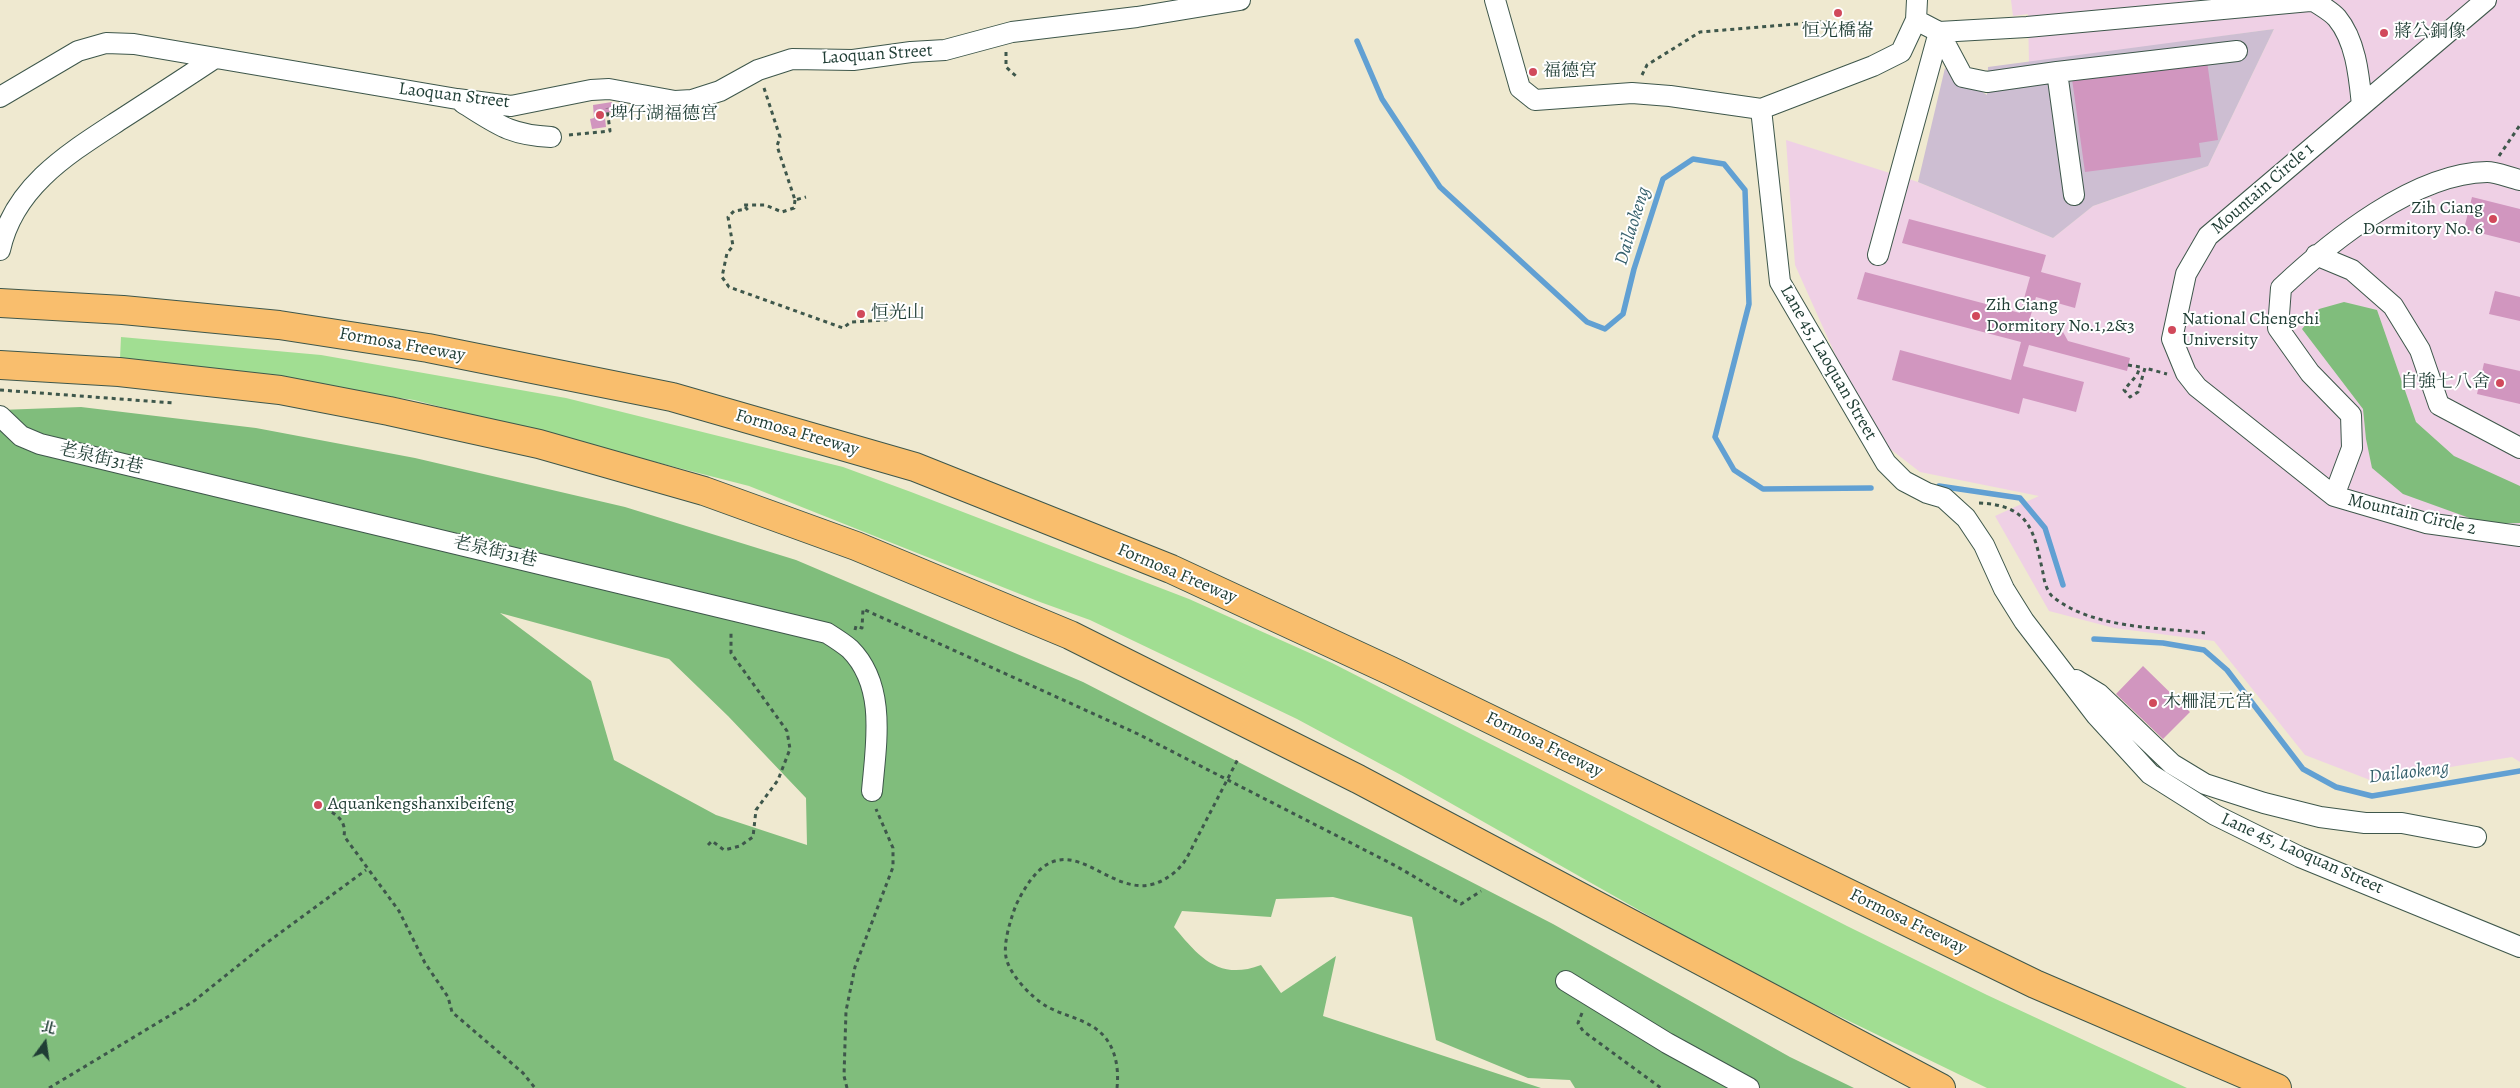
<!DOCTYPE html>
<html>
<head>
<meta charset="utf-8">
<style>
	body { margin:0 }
	#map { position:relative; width:2520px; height:1088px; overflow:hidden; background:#efe9d0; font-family:Alegreya,"Noto Serif TC",serif }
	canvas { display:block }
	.north { position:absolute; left:20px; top:1018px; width:50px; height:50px; -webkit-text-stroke:4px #fff; paint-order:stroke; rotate:14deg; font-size:14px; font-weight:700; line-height:20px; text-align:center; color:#1f3d34 }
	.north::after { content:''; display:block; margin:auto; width:18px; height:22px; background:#1f3d34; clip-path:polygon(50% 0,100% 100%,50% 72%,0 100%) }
</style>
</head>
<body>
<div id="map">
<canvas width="2520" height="1088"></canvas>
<div class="north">北</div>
</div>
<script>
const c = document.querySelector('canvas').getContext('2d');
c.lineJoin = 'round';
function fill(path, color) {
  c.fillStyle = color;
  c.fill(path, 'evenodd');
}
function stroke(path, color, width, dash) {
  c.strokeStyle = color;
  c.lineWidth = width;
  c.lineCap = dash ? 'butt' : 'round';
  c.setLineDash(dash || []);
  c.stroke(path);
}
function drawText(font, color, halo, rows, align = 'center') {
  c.font = font + ' Alegreya,"Noto Serif TC",serif';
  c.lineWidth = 4;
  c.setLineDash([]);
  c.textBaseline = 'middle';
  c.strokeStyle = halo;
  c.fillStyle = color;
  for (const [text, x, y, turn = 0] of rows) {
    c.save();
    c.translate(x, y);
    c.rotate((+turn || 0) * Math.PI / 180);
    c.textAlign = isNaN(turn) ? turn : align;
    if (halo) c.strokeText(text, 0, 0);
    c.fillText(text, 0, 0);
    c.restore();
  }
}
const built = new Path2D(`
	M 2011,0 L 2520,0 L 2520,762 L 2512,757 L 2370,780 L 2305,755 L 2214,641 L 2114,628 L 2049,611 L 1995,516 L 2039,496 L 1920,472 L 1880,441 L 1853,394 L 1795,265 L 1786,140 L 1918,182 L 2053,238 L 2093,206 L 2208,166 L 2274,29 L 2029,63 L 2028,14 L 2013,16 Z`);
const industrial = new Path2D(`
	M 2274,29 L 2208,166 L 2093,206 L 2053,238 L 1918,182 L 1945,68 L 1987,95 L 1988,67 Z`);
const green = new Path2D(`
	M 121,337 L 321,355 L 566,398 L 843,467 L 911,492 L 1189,599 L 1332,663 L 1847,926 L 1987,995 L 2187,1088 L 1987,1088 L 1748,972 L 1401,775 L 1297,719 L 1090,620 L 1040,602 L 749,486 L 414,400 L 120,359 Z`);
const forest = new Path2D(`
	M 2344,302 L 2377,310 L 2416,422 L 2454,456 L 2520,486 L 2520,523 L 2486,524 L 2403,494 L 2372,468 L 2366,439 L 2363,409 L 2302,329 L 2319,309 Z
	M 81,407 L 256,428 L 415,458 L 625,507 L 796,560 L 1083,682 L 1553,924 L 1790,1057 L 1854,1088 L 1575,1088 L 1570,1080 L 1528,1078 L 1436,1040 L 1412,917 L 1333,897 L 1276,899 L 1271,917 L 1182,911 L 1174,927 C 1199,957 1219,981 1261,965 L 1281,993 L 1336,956 L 1323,1016 L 1541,1088 L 0,1088 L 0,410 ZM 500,613 L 669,659 L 728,716 L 806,798 L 807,845 L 716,815 L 614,760 L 591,681 Z`);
const stream = new Path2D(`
	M 1357,41 L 1382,99 L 1440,187 L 1587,322 L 1605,329 L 1623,314 L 1634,269 L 1663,179 L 1693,159 L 1724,164 L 1745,190 L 1749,304 L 1715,437 L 1734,470 L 1763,489 L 1871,488
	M 1939,486 L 2020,498 L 2045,528 L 2063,585
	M 2094,639 L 2163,643 L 2204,650 L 2227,670 L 2303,769 L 2336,787 L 2372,796 L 2520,771`);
const building = new Path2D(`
	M 2207,61 L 2218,140 L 2199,143 L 2201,157 L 2085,172 L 2072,79 Z
	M 612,102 L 613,112 L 606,113 L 605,118 L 606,127 L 592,129 L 590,119 L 594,118 L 593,105 Z
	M 2472,197 L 2520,209 L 2520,243 L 2464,229 Z
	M 1909,219 L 2046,255 L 2041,272 L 2081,283 L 2075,308 L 2036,297 L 2030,318 L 2050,323 L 2049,329 L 2063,332 L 2068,341 L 2130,358 L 2127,371 L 2029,345 L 2023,366 L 2084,382 L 2076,412 L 2023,398 L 2019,414 L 1892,380 L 1900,350 L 2011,380 L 2021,342 L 1857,299 L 1865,272 L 2020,313 L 2030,277 L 1902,243 Z
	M 2495,291 L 2520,297 L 2520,321 L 2489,314 Z
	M 2484,363 L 2520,371 L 2520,404 L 2477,394 Z
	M 2143,666 L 2190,712 L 2163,739 L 2116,694 Z`);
const path = new Path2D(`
	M 1006,52 L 1006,67 L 1017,77
	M 1642,75 L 1647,65 L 1700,32 L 1833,21
	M 764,88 L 780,137 L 777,146 L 795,200 L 806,197
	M 569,135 L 610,131 L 607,108
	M 2499,156 L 2520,125
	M 795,200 L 794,208 L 782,212 L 765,205 L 743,205 L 747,209 L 734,211 L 728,217 L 733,246 L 727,253 L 722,277 L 729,287 L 843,328 L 851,322 L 886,320 L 905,307
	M 2128,365 L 2140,367 L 2137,375 L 2124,390 L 2130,397 L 2138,392 L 2145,368 L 2167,374
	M 0,390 L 174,403
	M 1979,503 C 2030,505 2034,531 2043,573 C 2044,581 2047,592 2053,597 C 2094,629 2156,627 2205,633
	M 855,630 L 856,626 L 862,628 L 863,609 L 1138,734 L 1396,866 L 1461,904 L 1481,891
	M 318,804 C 333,813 347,818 344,836 L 399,911 L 425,963 L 448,997 L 452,1012 L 523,1073 L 535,1088
	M 708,845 L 712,841 L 724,850 L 740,846 L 753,837 L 756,810 L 778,780 L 790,749 L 787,731 L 731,653 L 731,630
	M 1582,1013 L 1578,1023 L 1583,1031 L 1661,1088
	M 49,1088 L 194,1001 L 265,944 L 366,870
	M 847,1088 L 844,1076 L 846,1011 L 855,967 L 893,867 L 893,848 L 876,809
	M 1117,1088 C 1119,1069 1116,1049 1103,1035 C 1088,1019 1063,1016 1046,1006 C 1031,997 1009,974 1006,957 C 1003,943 1011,918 1016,905 C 1066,801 1108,913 1165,879 C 1170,876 1176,872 1180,867 C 1187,860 1192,847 1197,838 C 1211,811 1225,784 1239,757`);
const minor = new Path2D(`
	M 1495,0 L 1520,88 L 1535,100 L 1632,93 L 1670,96 L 1761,109 L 1873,66 L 1901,52 L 1916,20 L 1917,0
	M 2486,0 L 2208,236 L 2186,274 L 2172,339 L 2186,373 L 2197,387 L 2334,496 L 2426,523 L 2520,536
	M 2314,1 C 2321,6 2331,11 2337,18 C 2356,41 2359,76 2362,105
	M 1916,20 L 1939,32 L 2027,27 L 2321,0
	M 1939,32 L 1963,77 L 1987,82 L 2057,72 L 2074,195
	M 2057,72 L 2237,51
	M 0,97 L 78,51 L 106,43 L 134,44 L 457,99 L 511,106 L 591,90 L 609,89 L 675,101 L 692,100 L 720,91 L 758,70 L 792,59 L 853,60 L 911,52 L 945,50 L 1012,32 L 1137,17 L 1240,0
	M 463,103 C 497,124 509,135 551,137
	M 1761,109 L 1780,282 L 1886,463 L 1904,481 L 1927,493 L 1944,498 L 1966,518 L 1984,545 L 2004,589 L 2024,621 L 2096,715 L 2150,774 L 2215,815 L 2300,857 L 2520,947
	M 0,250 C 14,185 71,152 123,118 C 154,98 185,78 215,58
	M 1878,255 L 1939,32
	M 2316,255 L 2352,270 L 2393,306 L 2420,350 L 2439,405 L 2520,448
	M 0,416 L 21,436 L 40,444 L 827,633 C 835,638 843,643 850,649 C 887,686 876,744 872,791
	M 2334,496 L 2352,448 L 2351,415 L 2310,373 L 2278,328 L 2281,288 C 2331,241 2415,173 2487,172 C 2497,172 2510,178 2520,180
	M 2076,680 L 2099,694 L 2172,764 L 2205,784 L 2264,803 L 2320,817 L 2365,823 L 2402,823 L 2476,837
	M 1566,981 L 1667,1043 L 1749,1088`);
const highway = new Path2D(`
	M 0,303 L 123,310 L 279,325 L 428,348 L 672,397 L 915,467 L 1171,569 L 1391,671 L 2035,984 L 2277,1088
	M 0,365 L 119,372 L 280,390 L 389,411 L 539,444 L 704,491 L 856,546 L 1070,635 L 1358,779 L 1941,1088`);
const markers = [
	[1838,13,5,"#d1495b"],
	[2384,33,5,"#d1495b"],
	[1533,72,5,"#d1495b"],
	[600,115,5,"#d1495b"],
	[2493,219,5,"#d1495b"],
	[861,314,5,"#d1495b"],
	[1976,316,5,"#d1495b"],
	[2172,330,5,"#d1495b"],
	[2500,383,5,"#d1495b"],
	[2153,703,5,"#d1495b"],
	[318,805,5,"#d1495b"]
];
const poiNames = [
	["恒光橋崙",1838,32,"center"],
	["蔣公銅像",2394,33],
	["福德宮",1543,72],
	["埤仔湖福德宮",610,115],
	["Zih Ciang",2483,209,"right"],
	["Dormitory No. 6",2483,230,"right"],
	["Zih Ciang",1986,306],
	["Dormitory No.1,2&3",1986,327],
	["恒光山",871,314],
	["National Chengchi",2182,320],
	["University",2182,341],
	["自強七八舍",2490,383,"right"],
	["木柵混元宮",2163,703],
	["Aquankengshanxibeifeng",328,805]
];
const streetNames = [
	["Laoquan Street",877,55,-4],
	["Laoquan Street",454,96,7],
	["Mountain Circle 1",2263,189,-41],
	["Formosa Freeway",402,345,10],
	["Lane 45, Laoquan Street",1828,363,60],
	["Formosa Freeway",797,433,16],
	["老泉街31巷",101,459,13],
	["Mountain Circle 2",2412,515,13],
	["老泉街31巷",495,552,13],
	["Formosa Freeway",1177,574,23],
	["Formosa Freeway",1544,745,26],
	["Lane 45, Laoquan Street",2302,854,24],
	["Formosa Freeway",1908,922,26]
];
const waterNames = [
	["Dailaokeng",1633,226,-73],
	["Dailaokeng",2409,773,-7]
];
fill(built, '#efd0e5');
fill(industrial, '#cdbed2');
fill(green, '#a1de92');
fill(forest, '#80bd7c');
stroke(stream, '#61a0d3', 5.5);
fill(building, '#d196bf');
stroke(minor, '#3e574b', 22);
stroke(highway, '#3e574b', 30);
stroke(path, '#3e574b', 3, [4, 4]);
stroke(minor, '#fff', 20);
stroke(highway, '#f9be6d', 28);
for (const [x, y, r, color] of markers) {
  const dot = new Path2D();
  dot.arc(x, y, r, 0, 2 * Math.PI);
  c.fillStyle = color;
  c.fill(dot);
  stroke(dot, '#fff', 2);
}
drawText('18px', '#1f3d34', '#fff', poiNames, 'left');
drawText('18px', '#1f3d34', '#fff', streetNames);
drawText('italic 19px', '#36606c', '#fff', waterNames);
</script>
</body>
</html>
